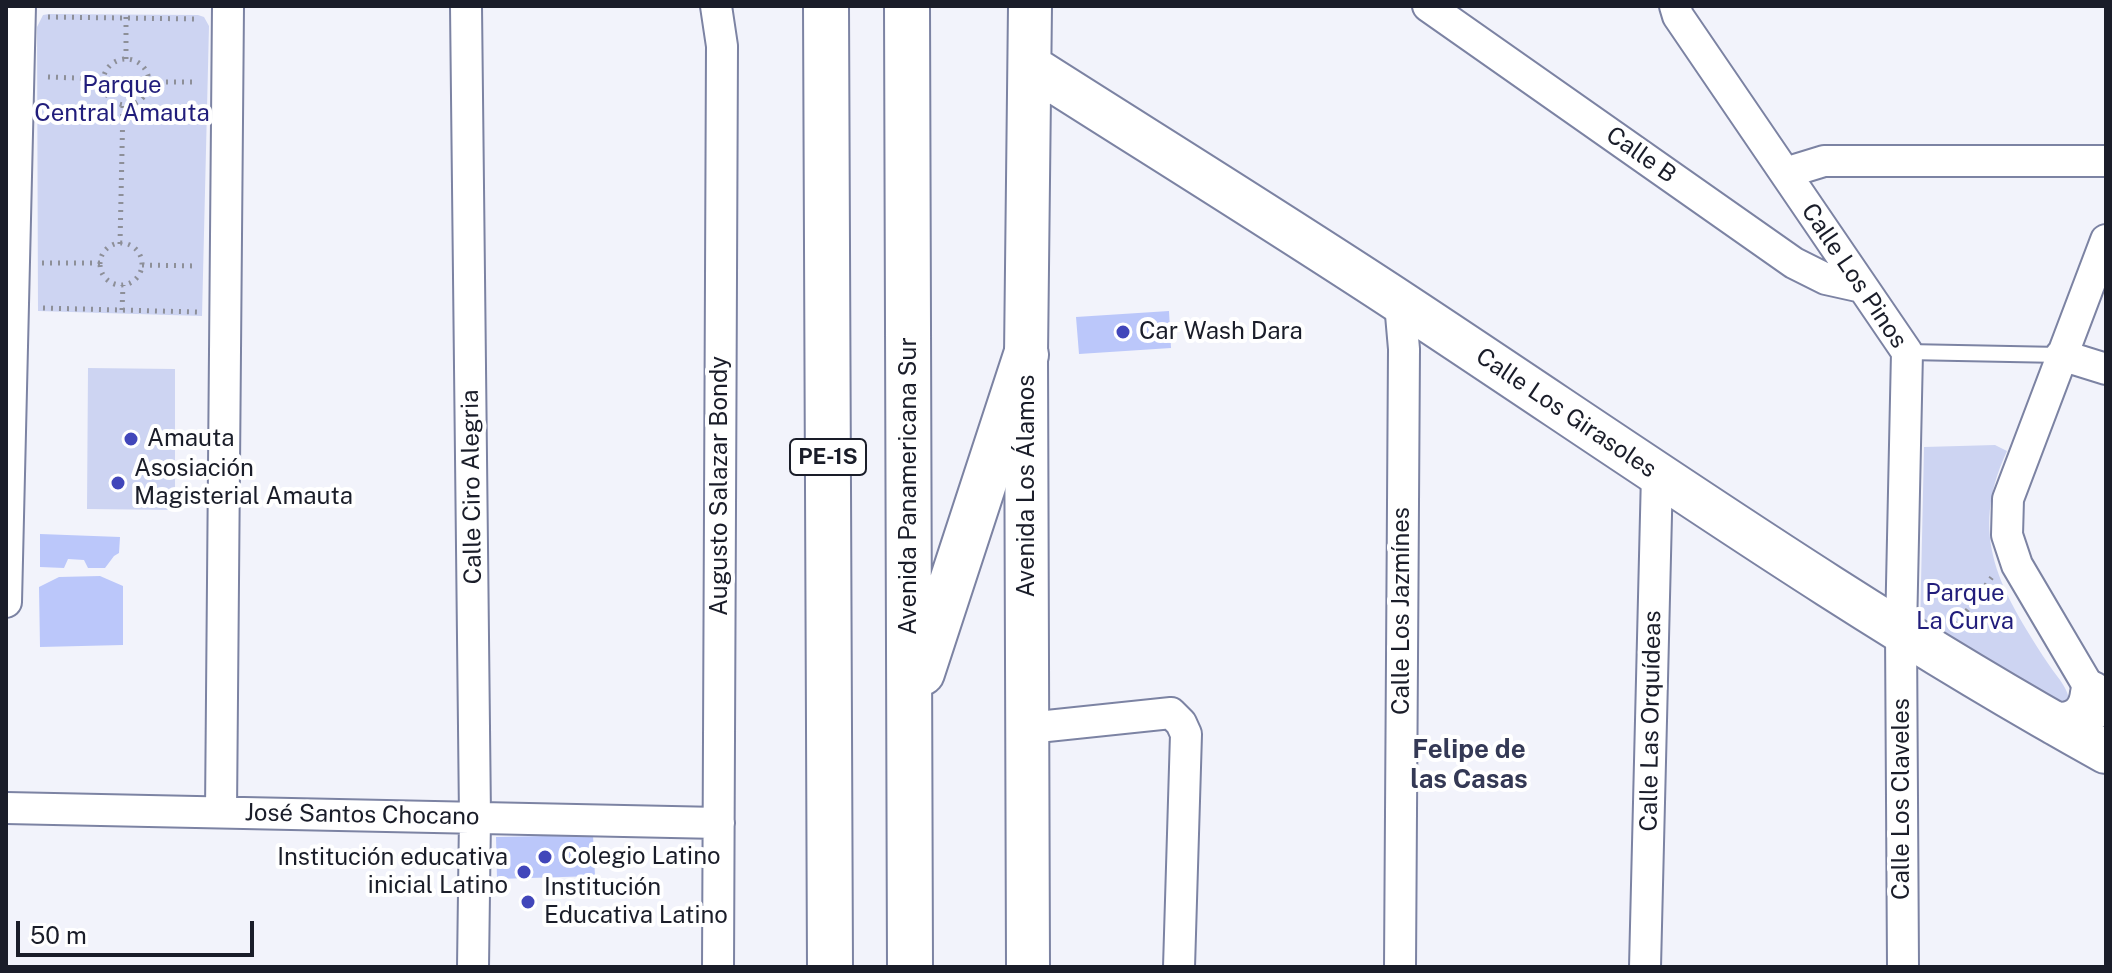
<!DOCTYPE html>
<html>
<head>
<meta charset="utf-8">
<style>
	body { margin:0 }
	#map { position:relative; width:2112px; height:973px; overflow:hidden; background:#f2f3fb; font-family:"Public Sans",sans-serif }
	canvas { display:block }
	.frame { position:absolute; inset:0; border:8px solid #1a1d29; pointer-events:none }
	.scale { position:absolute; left:16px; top:921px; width:238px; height:36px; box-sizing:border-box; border:4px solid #1a1d29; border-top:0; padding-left:10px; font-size:24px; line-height:28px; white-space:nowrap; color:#1a1d29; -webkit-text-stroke:6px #fff; paint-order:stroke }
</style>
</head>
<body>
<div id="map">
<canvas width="2112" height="973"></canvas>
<div class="frame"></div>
<div class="scale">50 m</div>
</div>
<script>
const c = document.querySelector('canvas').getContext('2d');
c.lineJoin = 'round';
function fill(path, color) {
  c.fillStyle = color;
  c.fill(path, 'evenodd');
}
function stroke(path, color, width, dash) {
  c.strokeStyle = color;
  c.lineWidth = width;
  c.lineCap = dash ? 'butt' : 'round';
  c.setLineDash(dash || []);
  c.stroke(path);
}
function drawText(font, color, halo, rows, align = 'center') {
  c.font = font + ' "Public Sans",sans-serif';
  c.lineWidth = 8;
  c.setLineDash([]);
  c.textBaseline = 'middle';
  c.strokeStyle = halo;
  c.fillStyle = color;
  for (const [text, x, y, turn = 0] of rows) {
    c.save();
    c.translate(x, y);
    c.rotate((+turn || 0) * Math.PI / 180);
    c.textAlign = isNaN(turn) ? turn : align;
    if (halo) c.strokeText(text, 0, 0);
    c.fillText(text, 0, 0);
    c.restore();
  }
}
const green = new Path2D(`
	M 49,14 L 198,15 L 204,17 L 209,26 L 202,316 L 38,311 L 37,27 L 43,15 Z
	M 88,368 L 175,369 L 175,510 L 87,509 Z
	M 1995,445 L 2007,451 C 1967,537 2001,590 2047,662 C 2058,679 2071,689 2070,710 L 1920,629 L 1924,447 Z`);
const building = new Path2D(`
	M 1169,311 L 1171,348 L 1079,354 L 1076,317 Z
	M 40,534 L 120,537 L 119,553 L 114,556 L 105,568 L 88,568 L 84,560 L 68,559 L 64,568 L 40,567 Z
	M 100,576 L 123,586 L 123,645 L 40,647 L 39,587 L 59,577 Z
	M 593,835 L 595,876 L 497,879 L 496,837 Z`);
const path = new Path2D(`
	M 48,17 L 198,19
	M103 82a23 23 0 1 1 46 0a23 23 0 1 1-46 0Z
	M 126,59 L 126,17
	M 48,77 L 103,79
	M 150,82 L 197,82
	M100 264a21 21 0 1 1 42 0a21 21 0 1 1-42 0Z
	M 120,244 L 123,105
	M 42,263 L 100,263
	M 142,265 L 197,266
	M 43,308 L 197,312
	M 122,310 L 123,285
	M 1957,624 L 1992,577`);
const lane = new Path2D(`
	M 1907,352 L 2061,355`);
const street = new Path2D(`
	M 466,6 L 475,817 L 473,967
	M 716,6 L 722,46 L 718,967
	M 1428,6 L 1794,263 L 1826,279 L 1862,287
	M 1675,6 L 1678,16 L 1907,352 L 1901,631 L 1903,967
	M 1785,173 L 1824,161 L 2106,161
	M 2061,355 L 2106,369
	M 6,602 L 20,6
	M 2103,711 L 2017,565 L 2007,535 L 2008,499 L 2106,240
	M 1028,728 L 1171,713 L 1181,723 L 1186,734 L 1179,967
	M 6,808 L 719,823
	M 221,812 L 228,6
	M 1400,967 L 1404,349 L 1400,303
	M 1645,967 L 1657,474`);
const secondary = new Path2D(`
	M 1030,66 C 1154,145 1280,223 1403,304 C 1635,457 1863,618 2106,752
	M 2056,724 C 2077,725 2090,714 2092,693
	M 1028,967 L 1026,355 L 1030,6`);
const highway = new Path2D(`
	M 826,6 L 830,967
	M 907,6 L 910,967
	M 922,673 L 1026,355`);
const markers = [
	[1123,332,8,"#4146ba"],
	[131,439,8,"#4146ba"],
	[118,483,8,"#4146ba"],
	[545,857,8,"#4146ba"],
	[524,872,8,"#4146ba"],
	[528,902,8,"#4146ba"]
];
const shields = [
	[828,457,76]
];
const shieldNames = [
	["PE-1S",828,457]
];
const parkNames = [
	["Parque",122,86],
	["Central Amauta",122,114],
	["Parque",1965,594],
	["La Curva",1965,622]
];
const streetNames = [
	["Calle B",1641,155,35],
	["Calle Los Pinos",1854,276,56],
	["Calle Los Girasoles",1566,413,34],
	["Augusto Salazar Bondy",720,486,-90],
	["Avenida Panamericana Sur",909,486,-90],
	["Avenida Los Álamos",1027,486,-90],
	["Calle Ciro Alegria",472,487,-91],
	["Calle Los Jazmínes",1402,611,-90],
	["Calle Las Orquídeas",1651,721,-89],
	["Calle Los Claveles",1902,799,-90],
	["José Santos Chocano",362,815,1]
];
const poiNames = [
	["Car Wash Dara",1139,332],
	["Amauta",147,439],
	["Asosiación",134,469],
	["Magisterial Amauta",134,497],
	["Colegio Latino",561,857],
	["Institución educativa",508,858,"right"],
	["inicial Latino",508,886,"right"],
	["Institución",544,888],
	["Educativa Latino",544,916]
];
const neighbourhoodNames = [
	["Felipe de",1469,750],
	["las Casas",1469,780]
];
fill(green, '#cdd4f2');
fill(building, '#bbc7fa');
stroke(lane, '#7c83a3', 18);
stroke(street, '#7c83a3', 34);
stroke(secondary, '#7c83a3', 46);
stroke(highway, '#7c83a3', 48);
stroke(path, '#8d8f98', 5, [2, 6]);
stroke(lane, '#fff', 14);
stroke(street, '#fff', 30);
stroke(secondary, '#fff', 42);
stroke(highway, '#fff', 44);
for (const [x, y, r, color] of markers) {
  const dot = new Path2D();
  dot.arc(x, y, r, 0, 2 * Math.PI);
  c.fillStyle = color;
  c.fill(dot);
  stroke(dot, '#fff', 3);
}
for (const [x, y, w] of shields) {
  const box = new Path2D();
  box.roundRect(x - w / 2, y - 18, w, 36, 6);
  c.fillStyle = '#fff';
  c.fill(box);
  stroke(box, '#1a1d29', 2);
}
drawText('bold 22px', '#1a1d29', null, shieldNames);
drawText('24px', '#211d7b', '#fff', parkNames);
drawText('24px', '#1a1d29', '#fff', streetNames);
drawText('24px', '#1a1d29', '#fff', poiNames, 'left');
drawText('bold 26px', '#343955', '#fff', neighbourhoodNames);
</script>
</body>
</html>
